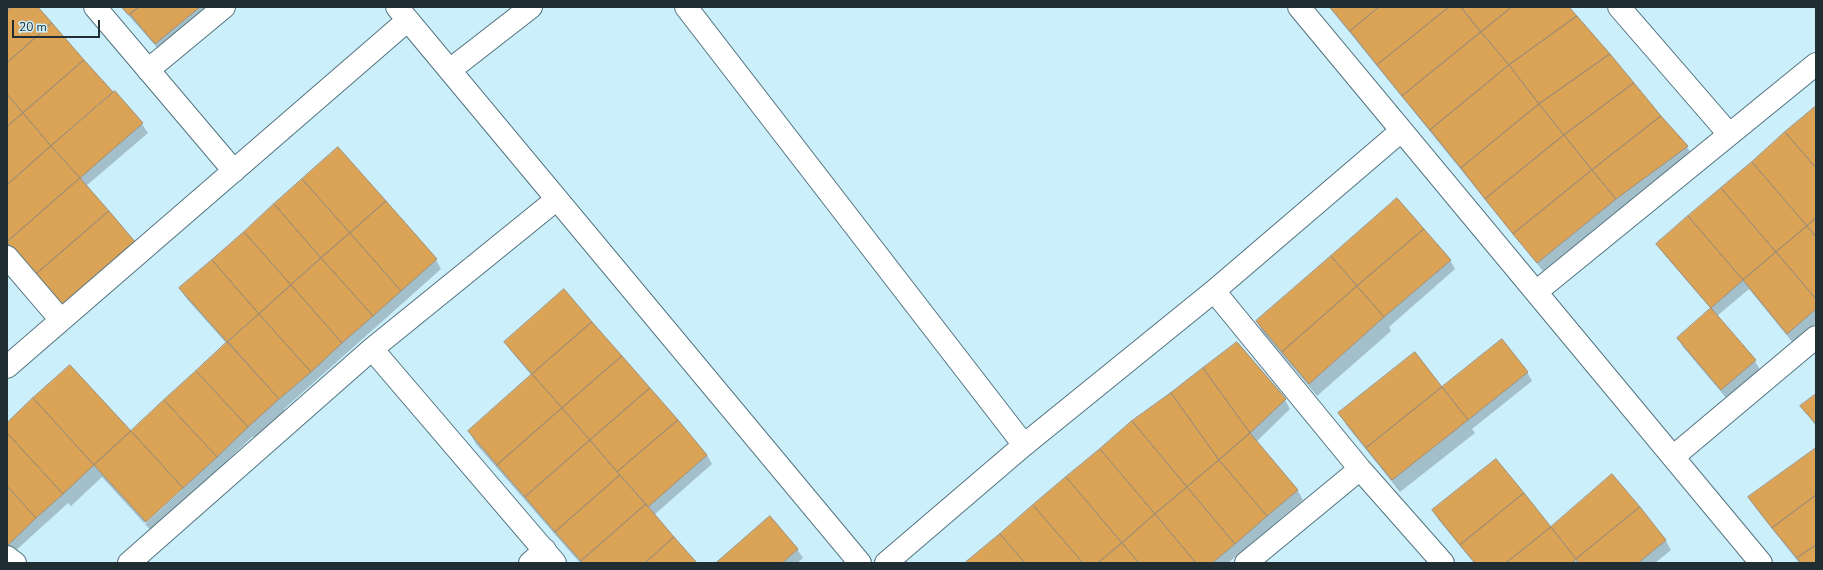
<!DOCTYPE html>
<html>
<head>
<meta charset="utf-8">
<style>
	body { margin:0 }
	#map { position:relative; width:1823px; height:570px; overflow:hidden; background:#cceffc; font-family:"Nunito Sans",sans-serif }
	canvas { display:block }
	.frame { position:absolute; inset:0; border:8px solid #202e33; pointer-events:none }
	.scale { position:absolute; left:12px; top:20px; width:88px; height:18px; box-sizing:border-box; border:2px solid #202e33; border-top:0; padding-left:5px; font-size:12px; line-height:14px; white-space:nowrap; color:#202e33; -webkit-text-stroke:3px #cceffc; paint-order:stroke }
</style>
</head>
<body>
<div id="map">
<canvas width="1823" height="570"></canvas>
<div class="frame"></div>
<div class="scale">20 m</div>
</div>
<script>
const c = document.querySelector('canvas').getContext('2d');
c.lineJoin = 'round';
function fill(path, color) {
  c.fillStyle = color;
  c.fill(path, 'evenodd');
}
function stroke(path, color, width, dash) {
  c.strokeStyle = color;
  c.lineWidth = width;
  c.lineCap = dash ? 'butt' : 'round';
  c.setLineDash(dash || []);
  c.stroke(path);
}
const shadow = new Path2D(`
	M 7,7 L 37,7 L 113,94 L 115,92 L 142,124 L 148,133 L 86,186 L 71,320 L 7,246 Z
	M 121,7 L 215,7 L 161,52 Z
	M 1329,7 L 1568,7 L 1687,147 L 1693,156 L 1621,208 L 1543,271 Z
	M 1816,107 L 1816,323 L 1793,343 L 1749,289 L 1717,316 L 1755,361 L 1760,370 L 1727,399 L 1683,347 L 1678,338 L 1711,309 L 1663,253 L 1657,244 Z
	M 338,149 L 436,260 L 441,269 L 284,409 L 286,413 L 256,440 L 253,436 L 188,498 L 154,534 L 145,524 L 182,490 L 181,489 L 144,523 L 102,477 L 71,506 L 68,503 L 13,553 L 7,546 L 7,424 L 134,436 L 227,344 L 186,298 L 180,289 Z
	M 1450,260 L 1455,269 L 1389,327 L 1391,331 L 1317,396 L 1262,331 L 1257,322 Z
	M 506,342 L 707,455 L 712,464 L 654,515 L 695,563 L 580,563 L 476,444 L 469,431 L 532,376 L 511,351 Z
	M 1237,343 L 1285,400 L 1290,409 L 1256,442 L 1298,491 L 1303,500 L 1228,563 L 966,563 L 1132,422 Z
	M 1527,372 L 1532,381 L 1472,429 L 1475,433 L 1400,492 L 1347,426 L 1340,413 L 1445,392 Z
	M 1816,395 L 1816,426 L 1801,406 Z
	M 1816,449 L 1816,563 L 1799,563 L 1755,507 L 1749,498 Z
	M 1612,476 L 1666,541 L 1671,550 L 1655,563 L 1474,563 L 1438,519 L 1433,510 L 1550,529 Z
	M 797,549 L 803,558 L 797,563 L 718,563 Z`);
const building = new Path2D(`
	M 12,7 L 38,7 L 52,23 L 7,63 L 7,11 Z
	M 122,7 L 139,7 L 129,15 Z
	M 139,7 L 200,7 L 155,44 L 130,14 Z
	M 1330,7 L 1379,7 L 1350,31 Z
	M 1379,7 L 1449,7 L 1377,65 L 1350,31 Z
	M 1449,7 L 1461,7 L 1481,32 L 1402,96 L 1377,65 Z
	M 1461,7 L 1512,7 L 1481,32 Z
	M 1512,7 L 1569,7 L 1577,16 L 1509,65 L 1481,32 Z
	M 1577,16 L 1610,54 L 1539,104 L 1509,65 Z
	M 52,23 L 84,60 L 23,113 L 7,94 L 7,63 Z
	M 1481,32 L 1509,65 L 1430,130 L 1402,96 Z
	M 1610,54 L 1634,83 L 1564,135 L 1539,104 Z
	M 84,60 L 113,92 L 51,146 L 23,113 Z
	M 1509,65 L 1539,104 L 1461,168 L 1430,130 Z
	M 1634,83 L 1661,116 L 1592,170 L 1564,135 Z
	M 115,91 L 143,123 L 80,178 L 51,146 Z
	M 7,94 L 23,113 L 7,127 Z
	M 1539,104 L 1564,135 L 1485,199 L 1461,168 Z
	M 1816,106 L 1816,168 L 1785,132 Z
	M 23,113 L 51,146 L 7,185 L 7,127 Z
	M 1661,116 L 1688,146 L 1616,199 L 1592,170 Z
	M 1785,132 L 1816,168 L 1816,218 L 1807,226 L 1752,162 Z
	M 1564,135 L 1592,170 L 1513,234 L 1485,199 Z
	M 51,146 L 80,178 L 7,242 L 7,185 Z
	M 338,147 L 386,201 L 350,233 L 302,179 Z
	M 1752,162 L 1807,226 L 1776,252 L 1721,188 Z
	M 1592,170 L 1616,199 L 1537,263 L 1513,234 Z
	M 80,178 L 109,211 L 35,275 L 7,242 Z
	M 302,179 L 350,233 L 321,258 L 274,204 Z
	M 1721,188 L 1776,252 L 1743,280 L 1688,216 Z
	M 1397,198 L 1424,229 L 1357,286 L 1331,256 Z
	M 386,201 L 437,259 L 401,291 L 350,233 Z
	M 274,204 L 321,258 L 291,285 L 244,232 Z
	M 109,211 L 136,243 L 63,307 L 35,275 Z
	M 1688,216 L 1743,280 L 1711,308 L 1656,244 Z
	M 1816,218 L 1816,237 L 1807,226 Z
	M 1807,226 L 1816,237 L 1816,299 L 1776,252 Z
	M 1424,229 L 1451,260 L 1384,317 L 1357,286 Z
	M 244,232 L 291,285 L 259,314 L 212,260 Z
	M 350,233 L 401,291 L 373,316 L 321,258 Z
	M 1776,252 L 1816,299 L 1816,309 L 1787,334 L 1743,280 Z
	M 1331,256 L 1357,286 L 1282,352 L 1256,321 Z
	M 321,258 L 373,316 L 342,343 L 291,285 Z
	M 212,260 L 259,314 L 227,342 L 179,288 Z
	M 291,285 L 342,343 L 311,372 L 259,314 Z
	M 1357,286 L 1384,317 L 1309,384 L 1282,352 Z
	M 564,289 L 592,322 L 532,374 L 504,342 Z
	M 1711,308 L 1756,360 L 1721,390 L 1677,338 Z
	M 259,314 L 311,372 L 279,399 L 228,342 Z
	M 592,322 L 622,356 L 562,408 L 532,374 Z
	M 1502,339 L 1528,372 L 1468,420 L 1442,387 Z
	M 227,342 L 279,399 L 248,427 L 196,371 Z
	M 1237,342 L 1286,399 L 1250,433 L 1203,368 Z
	M 1415,352 L 1442,387 L 1366,448 L 1338,413 Z
	M 622,356 L 650,388 L 590,440 L 562,408 Z
	M 70,365 L 131,431 L 94,465 L 33,398 Z
	M 1203,368 L 1250,433 L 1219,460 L 1171,393 Z
	M 196,371 L 248,427 L 217,457 L 164,400 Z
	M 532,374 L 562,408 L 497,465 L 468,431 Z
	M 1442,387 L 1468,420 L 1392,480 L 1366,448 Z
	M 650,388 L 678,420 L 617,472 L 590,440 Z
	M 1171,393 L 1219,460 L 1187,487 L 1132,421 Z
	M 1816,394 L 1816,424 L 1800,406 Z
	M 33,398 L 94,465 L 63,494 L 7,433 L 7,423 Z
	M 164,400 L 217,457 L 183,488 L 131,431 Z
	M 562,408 L 590,440 L 525,497 L 497,465 Z
	M 678,420 L 707,455 L 648,507 L 617,472 Z
	M 1132,421 L 1187,487 L 1155,514 L 1100,449 Z
	M 131,431 L 183,488 L 146,522 L 94,465 Z
	M 7,433 L 63,494 L 36,518 L 7,486 Z
	M 1250,433 L 1298,490 L 1267,516 L 1219,460 Z
	M 590,440 L 620,475 L 555,532 L 525,497 Z
	M 1816,448 L 1816,495 L 1772,528 L 1748,497 Z
	M 1100,449 L 1155,514 L 1122,543 L 1066,477 Z
	M 1496,459 L 1524,493 L 1460,545 L 1432,510 Z
	M 1219,460 L 1267,516 L 1235,544 L 1187,487 Z
	M 1612,474 L 1640,507 L 1576,559 L 1551,527 Z
	M 620,475 L 646,504 L 581,561 L 555,532 Z
	M 1066,477 L 1122,543 L 1098,563 L 1083,563 L 1033,505 Z
	M 7,486 L 36,518 L 8,545 L 7,544 Z
	M 1187,487 L 1235,544 L 1212,563 L 1196,563 L 1155,514 Z
	M 1524,493 L 1551,527 L 1506,563 L 1475,563 L 1460,545 Z
	M 1816,495 L 1816,545 L 1797,558 L 1772,528 Z
	M 646,504 L 674,537 L 645,563 L 582,563 L 581,561 Z
	M 1033,505 L 1083,563 L 1025,563 L 1000,534 Z
	M 1640,507 L 1666,540 L 1638,563 L 1579,563 L 1576,559 Z
	M 1155,514 L 1196,563 L 1139,563 L 1122,543 Z
	M 770,516 L 798,549 L 782,563 L 716,563 Z
	M 1551,527 L 1576,559 L 1572,563 L 1506,563 Z
	M 1000,534 L 1025,563 L 967,563 L 966,562 Z
	M 674,537 L 697,563 L 645,563 Z
	M 1122,543 L 1139,563 L 1098,563 Z
	M 1816,545 L 1816,563 L 1801,563 L 1797,558 Z`);
const minor = new Path2D(`
	M 95,7 L 234,171
	M 397,7 L 860,563
	M 686,7 L 1024,445
	M 1299,7 L 1761,563
	M 1619,7 L 1729,134
	M 148,70 L 224,7
	M 450,70 L 531,7
	M 7,257 L 61,320
	M 1214,291 L 1360,469 L 1443,563
	M 1536,292 L 1816,64
	M 372,349 L 555,563
	M 7,367 L 408,20
	M 1673,457 L 1816,337
	M 7,557 L 15,563
	M 129,563 L 372,349 L 557,199
	M 530,563 L 545,550
	M 886,563 L 1024,445 L 1214,291 L 1401,131
	M 1246,563 L 1360,469`);
fill(shadow, '#0003');
fill(building, '#daa355');
stroke(building, '#a18e76', 1);
stroke(minor, '#53737f', 24);
stroke(minor, '#fff', 22);
</script>
</body>
</html>
